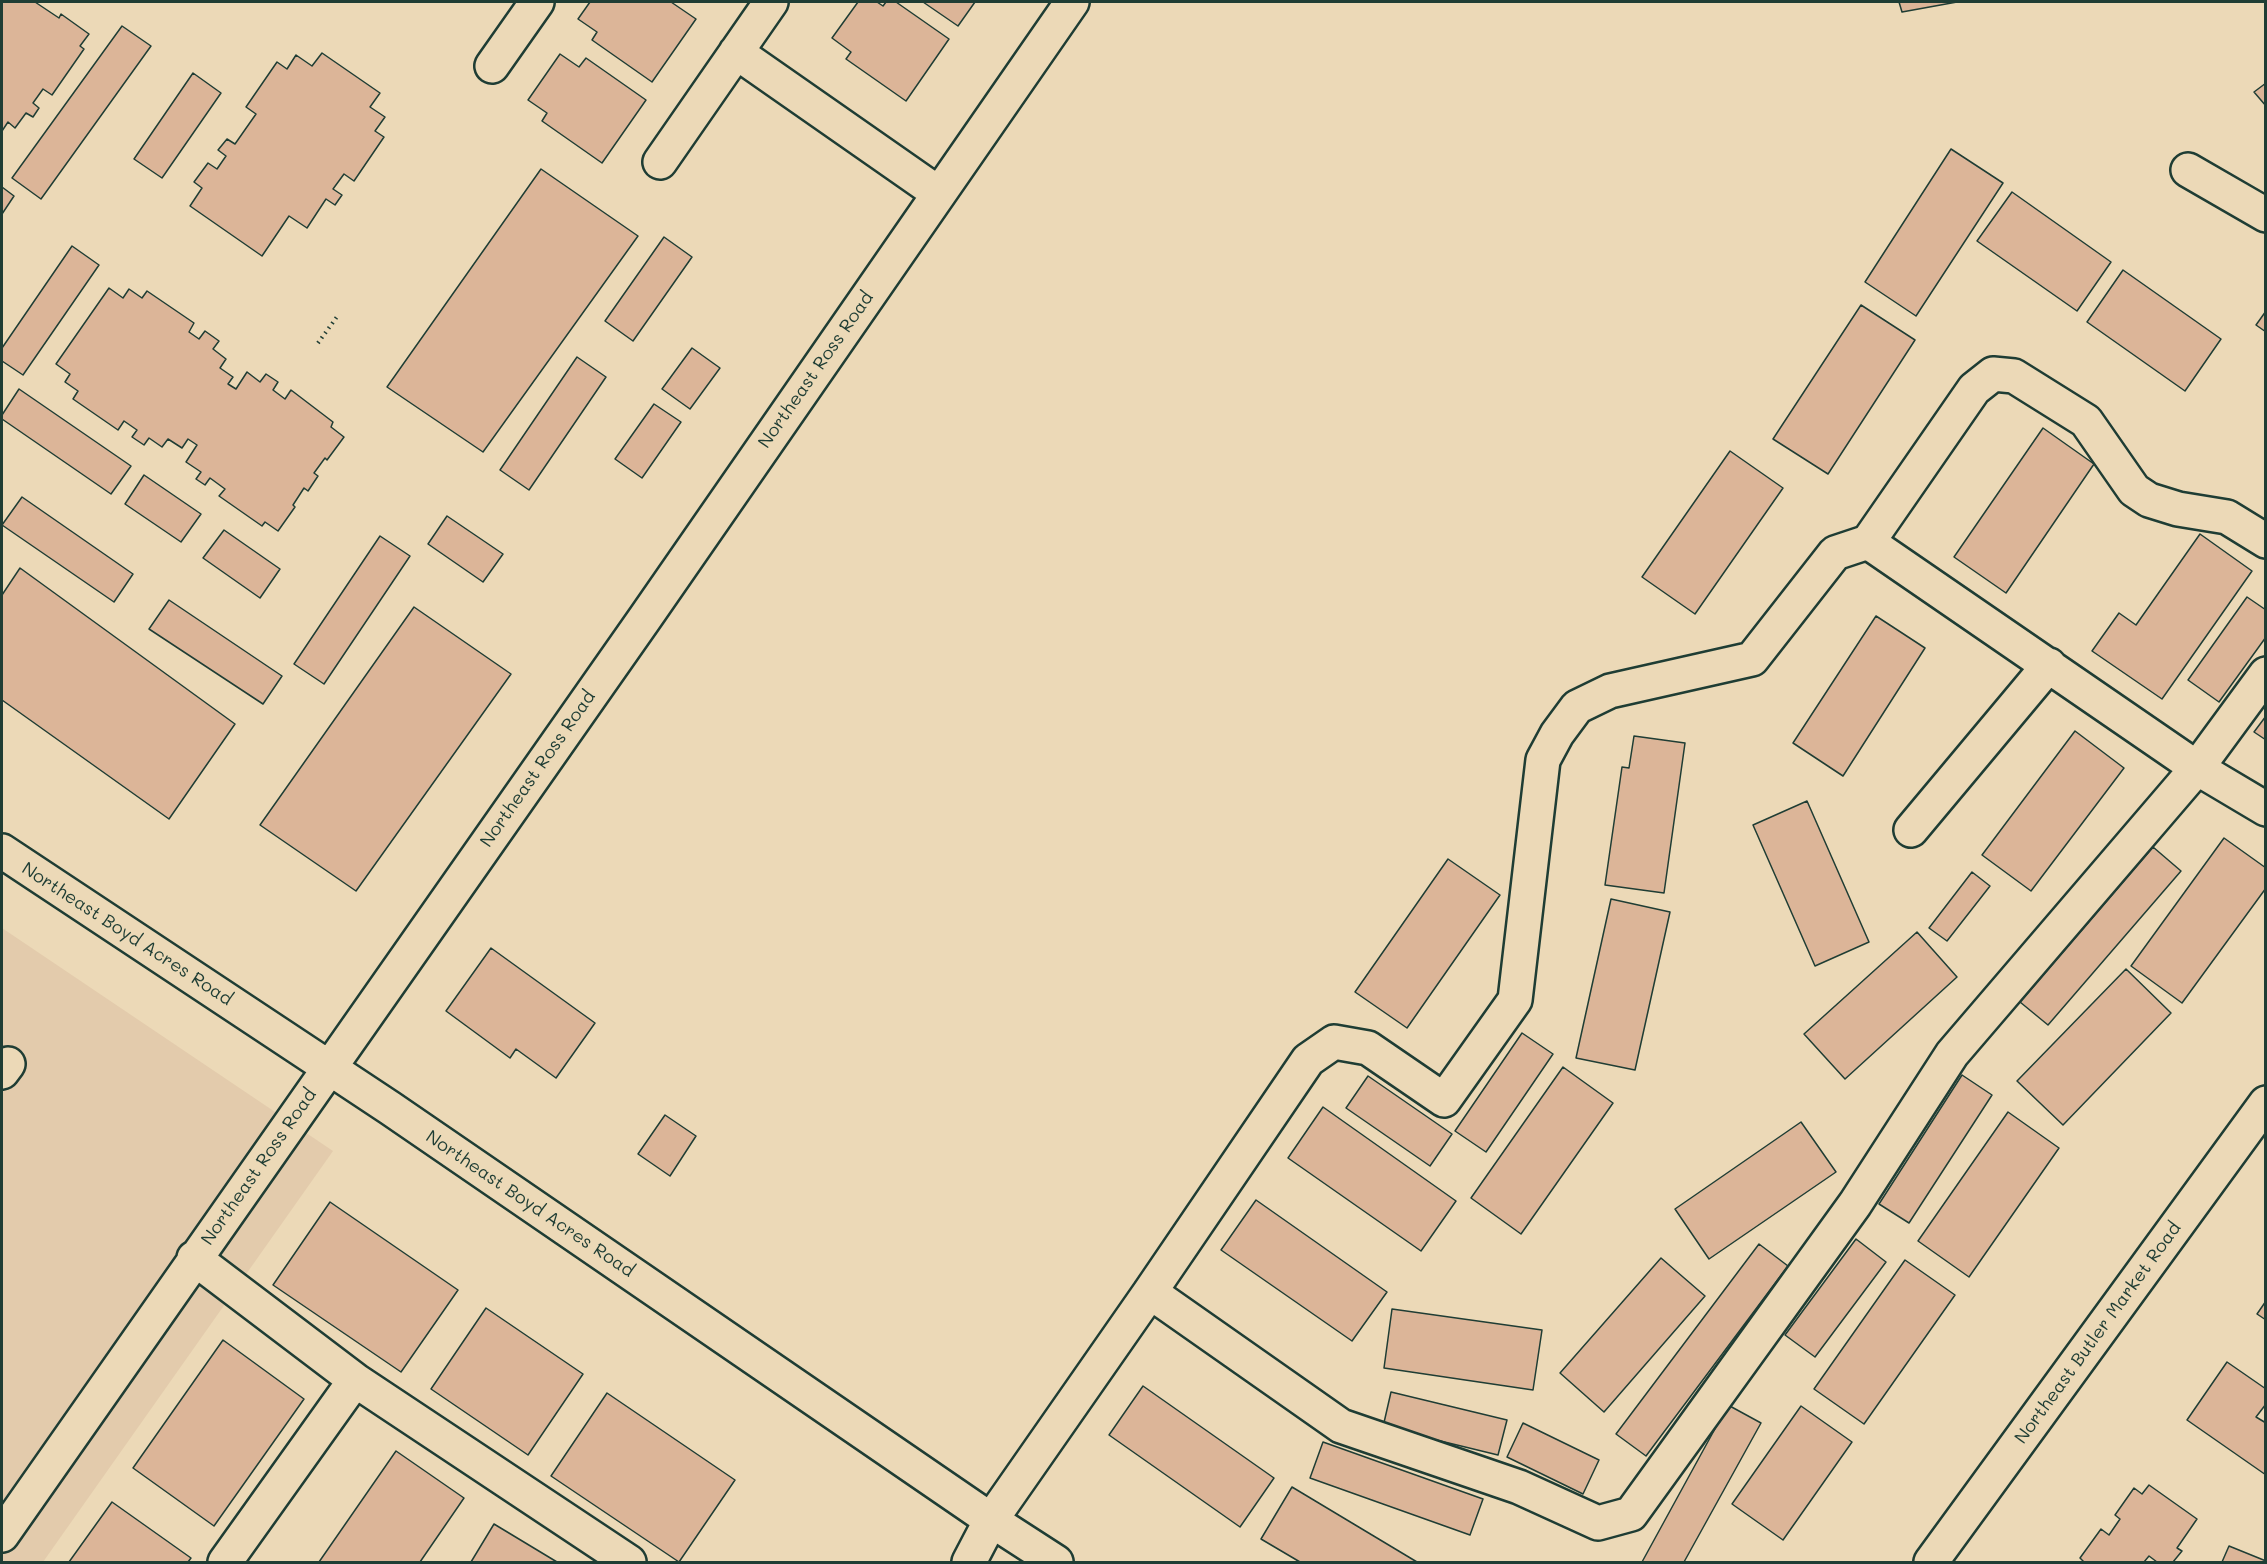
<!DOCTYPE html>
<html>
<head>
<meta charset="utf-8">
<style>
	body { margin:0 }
	#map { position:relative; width:2267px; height:1564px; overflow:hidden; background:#ecd9b7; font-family:Mali,sans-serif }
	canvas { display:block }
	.frame { position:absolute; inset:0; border:3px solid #1f3d34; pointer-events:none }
</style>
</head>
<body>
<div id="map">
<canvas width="2267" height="1564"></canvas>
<div class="frame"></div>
</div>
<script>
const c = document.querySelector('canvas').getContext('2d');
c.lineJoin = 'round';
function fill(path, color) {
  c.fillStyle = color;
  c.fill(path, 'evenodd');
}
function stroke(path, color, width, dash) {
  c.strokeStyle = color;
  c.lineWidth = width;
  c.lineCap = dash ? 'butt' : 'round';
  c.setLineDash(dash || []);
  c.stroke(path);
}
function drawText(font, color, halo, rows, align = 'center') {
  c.font = font + ' Mali,sans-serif';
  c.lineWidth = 5;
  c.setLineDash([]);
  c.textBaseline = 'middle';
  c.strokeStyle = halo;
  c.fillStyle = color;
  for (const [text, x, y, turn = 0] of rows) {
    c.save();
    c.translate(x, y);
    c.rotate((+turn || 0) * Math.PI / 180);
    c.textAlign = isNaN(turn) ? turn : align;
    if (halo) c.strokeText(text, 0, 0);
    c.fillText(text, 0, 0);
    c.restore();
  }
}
const built = new Path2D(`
	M 2,928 L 333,1151 L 43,1562 L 2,1562 Z`);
const building = new Path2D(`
	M 2,2 L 35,2 L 59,18 L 61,14 L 89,34 L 80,46 L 84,49 L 52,95 L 43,89 L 33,103 L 39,108 L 33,117 L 26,113 L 15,128 L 8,122 L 2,131 Z
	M 590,2 L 671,2 L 696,19 L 652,82 L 592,40 L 597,32 L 578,19 Z
	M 858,2 L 877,2 L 883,6 L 886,2 L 896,2 L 949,39 L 906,101 L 846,59 L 851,52 L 832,38 Z
	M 923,2 L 975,2 L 958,26 Z
	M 1899,2 L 1957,2 L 1902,12 Z
	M 122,26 L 151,46 L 41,199 L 12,178 Z
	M 322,53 L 380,93 L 370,107 L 385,117 L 375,131 L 384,137 L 354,181 L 344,174 L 333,189 L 342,195 L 335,205 L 326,199 L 307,228 L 289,216 L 262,256 L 190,206 L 202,188 L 194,182 L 208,163 L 217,169 L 226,156 L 218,150 L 227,139 L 235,144 L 256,114 L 246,107 L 277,62 L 287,69 L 296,55 L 312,66 Z
	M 560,54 L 579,67 L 586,58 L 646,100 L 602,163 L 542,121 L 547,113 L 528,100 Z
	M 193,73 L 221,93 L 162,178 L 134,159 Z
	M 2266,83 L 2266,106 L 2254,92 Z
	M 1951,149 L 2003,183 L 1916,316 L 1865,282 Z
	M 541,169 L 638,236 L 483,452 L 387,387 Z
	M 2,187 L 14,196 L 2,214 Z
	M 2012,192 L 2111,262 L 2077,311 L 1977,241 Z
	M 664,237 L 692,257 L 633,341 L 605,321 Z
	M 72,246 L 99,265 L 23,375 L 2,361 L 2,348 Z
	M 2123,270 L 2221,339 L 2185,391 L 2087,322 Z
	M 109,288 L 123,298 L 129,289 L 142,298 L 147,291 L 194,323 L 189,332 L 199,339 L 205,331 L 219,341 L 213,349 L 226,359 L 220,368 L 233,377 L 228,384 L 236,389 L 247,372 L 260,382 L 266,374 L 278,382 L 273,390 L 285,399 L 291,390 L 333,422 L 331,427 L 344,437 L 327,460 L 325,458 L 314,473 L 318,476 L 308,491 L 304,488 L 293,505 L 295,507 L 278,531 L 265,522 L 262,526 L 219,496 L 225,489 L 210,478 L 205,485 L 196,479 L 201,472 L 186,462 L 197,445 L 188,439 L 182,448 L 168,439 L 162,447 L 149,438 L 144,445 L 132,437 L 137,430 L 124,421 L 118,430 L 73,399 L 78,391 L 65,382 L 70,374 L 56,364 Z
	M 1861,305 L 1915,340 L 1828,474 L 1773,439 Z
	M 2266,311 L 2266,332 L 2256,325 Z
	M 692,348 L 720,368 L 690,409 L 662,389 Z
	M 577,357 L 606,377 L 529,490 L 500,470 Z
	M 19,389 L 131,466 L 111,494 L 2,419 L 2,415 Z
	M 654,404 L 681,422 L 642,478 L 615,459 Z
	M 2043,428 L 2094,464 L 2006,593 L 1954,557 Z
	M 1730,451 L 1783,488 L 1695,614 L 1642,577 Z
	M 144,475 L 201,514 L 181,542 L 125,504 Z
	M 22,497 L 133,574 L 114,602 L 2,525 Z
	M 447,516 L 503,554 L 483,582 L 428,544 Z
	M 224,530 L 280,569 L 260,598 L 203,558 Z
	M 2200,534 L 2252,571 L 2162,699 L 2092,651 L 2119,613 L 2136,625 Z
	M 380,536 L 410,556 L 324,684 L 294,664 Z
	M 20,568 L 235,724 L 169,819 L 2,700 L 2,595 Z
	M 2247,597 L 2266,610 L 2266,637 L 2219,702 L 2188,680 Z
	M 169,600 L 282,676 L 263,704 L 149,629 Z
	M 414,607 L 511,674 L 356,891 L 260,825 Z
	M 1876,616 L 1925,648 L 1843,776 L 1793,743 Z
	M 2266,716 L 2266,740 L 2254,732 Z
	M 2075,731 L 2124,768 L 2031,891 L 1982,855 Z
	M 1634,736 L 1685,743 L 1664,893 L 1605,885 L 1622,767 L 1629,768 Z
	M 1807,801 L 1869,942 L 1815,966 L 1753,825 Z
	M 2224,838 L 2266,868 L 2266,888 L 2182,1003 L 2131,966 Z
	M 2153,847 L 2181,871 L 2048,1025 L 2020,1002 Z
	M 1448,859 L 1500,895 L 1407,1028 L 1355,992 Z
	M 1972,872 L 1990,886 L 1947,941 L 1929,928 Z
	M 1611,899 L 1670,912 L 1635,1070 L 1576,1058 Z
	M 1917,932 L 1957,977 L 1845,1079 L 1804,1034 Z
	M 491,948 L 595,1023 L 556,1078 L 516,1049 L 510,1058 L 446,1011 Z
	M 2126,969 L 2171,1013 L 2063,1125 L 2017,1081 Z
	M 1522,1033 L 1553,1054 L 1486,1152 L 1455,1131 Z
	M 1563,1067 L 1613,1103 L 1521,1234 L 1471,1198 Z
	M 1962,1075 L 1992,1095 L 1909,1223 L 1879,1204 Z
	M 1368,1076 L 1452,1134 L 1430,1166 L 1346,1108 Z
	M 1323,1107 L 1456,1201 L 1421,1251 L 1288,1158 Z
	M 2008,1112 L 2059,1148 L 1969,1277 L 1918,1241 Z
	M 665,1115 L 696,1136 L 670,1176 L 638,1154 Z
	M 1801,1122 L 1836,1172 L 1709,1259 L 1675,1209 Z
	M 1256,1200 L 1387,1292 L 1352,1341 L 1221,1250 Z
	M 330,1202 L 458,1290 L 401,1372 L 273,1285 Z
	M 1856,1239 L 1886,1262 L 1815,1357 L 1785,1335 Z
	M 1759,1244 L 1788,1266 L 1646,1456 L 1616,1434 Z
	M 1661,1258 L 1705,1296 L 1604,1412 L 1560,1373 Z
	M 1905,1260 L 1955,1295 L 1864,1424 L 1814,1389 Z
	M 2266,1301 L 2266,1320 L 2257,1314 Z
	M 486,1308 L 583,1374 L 528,1455 L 431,1389 Z
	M 1392,1309 L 1542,1330 L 1533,1390 L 1384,1368 Z
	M 223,1340 L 304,1399 L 214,1526 L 133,1468 Z
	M 2227,1362 L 2266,1389 L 2266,1404 L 2256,1417 L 2266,1423 L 2266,1475 L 2187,1420 Z
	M 1143,1386 L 1274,1478 L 1240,1527 L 1109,1435 Z
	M 1391,1392 L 1507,1420 L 1498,1455 L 1383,1427 Z
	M 607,1393 L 735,1480 L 679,1562 L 551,1476 Z
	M 1728,1405 L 1761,1423 L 1684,1562 L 1642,1562 Z
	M 1801,1406 L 1852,1442 L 1783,1540 L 1732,1504 Z
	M 1523,1423 L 1599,1460 L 1583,1494 L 1507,1457 Z
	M 1323,1442 L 1483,1499 L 1470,1535 L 1310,1478 Z
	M 396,1451 L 464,1498 L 420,1562 L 319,1562 Z
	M 2149,1485 L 2197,1519 L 2177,1548 L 2182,1551 L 2173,1562 L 2157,1562 L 2149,1556 L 2144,1562 L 2084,1562 L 2080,1558 L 2101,1529 L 2109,1535 L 2120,1519 L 2115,1515 L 2134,1488 L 2142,1494 Z
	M 1292,1487 L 1417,1562 L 1300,1562 L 1261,1539 Z
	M 112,1502 L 191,1558 L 188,1562 L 69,1562 Z
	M 494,1524 L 557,1562 L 471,1562 Z
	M 2229,1546 L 2266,1561 L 2266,1562 L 2222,1562 Z`);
const path = new Path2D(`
	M 318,343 L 339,314`);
const minor = new Path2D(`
	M 736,52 L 938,193
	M 492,66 L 537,2
	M 660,162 L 771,2
	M 2188,170 L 2266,215
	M 1868,542 L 1974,389 L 1993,374 L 2014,376 L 2086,421 L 2134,490 L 2149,500 L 2178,509 L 2227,517 L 2266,541
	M 1911,830 L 2049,665
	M 2,851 L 390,1108 L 991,1520 L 1056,1562
	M 2,1072 L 8,1064
	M 194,1258 L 355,1380 L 225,1562
	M 1150,1292 L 1341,1426 L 1519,1487 L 1598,1523 L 1631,1514 L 1855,1204 L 1952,1054 L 2197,768 L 2266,674
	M 355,1380 L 629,1562
	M 2,1535 L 645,618 L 1072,2
	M 969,1562 L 991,1520 L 1150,1292 L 1308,1060 L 1334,1042 L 1368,1048 L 1444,1100 L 1515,1000 L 1543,760 L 1557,734 L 1577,707 L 1610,691 L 1752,659 L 1835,553 L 1868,542 L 2197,768 L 2266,809`);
const major = new Path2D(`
	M 1931,1562 L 2266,1103`);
const streetNames = [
	["Northeast Ross Road",816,370,-55],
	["Northeast Ross Road",538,769,-55],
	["Northeast Boyd Acres Road",127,934,33],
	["Northeast Ross Road",259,1167,-55],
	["Northeast Boyd Acres Road",530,1204,34],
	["Northeast Butler Market Road",2098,1333,-54]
];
fill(built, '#e3cbac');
fill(building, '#dcb598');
stroke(building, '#1f3d34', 1.5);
stroke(minor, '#1f3d34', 38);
stroke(major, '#1f3d34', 38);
stroke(path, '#1f3d34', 4, [1.5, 4.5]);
stroke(minor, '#ecd9b7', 33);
stroke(major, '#ecd9b7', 33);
drawText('18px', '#1f3d34', '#ecd9b7', streetNames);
</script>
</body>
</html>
